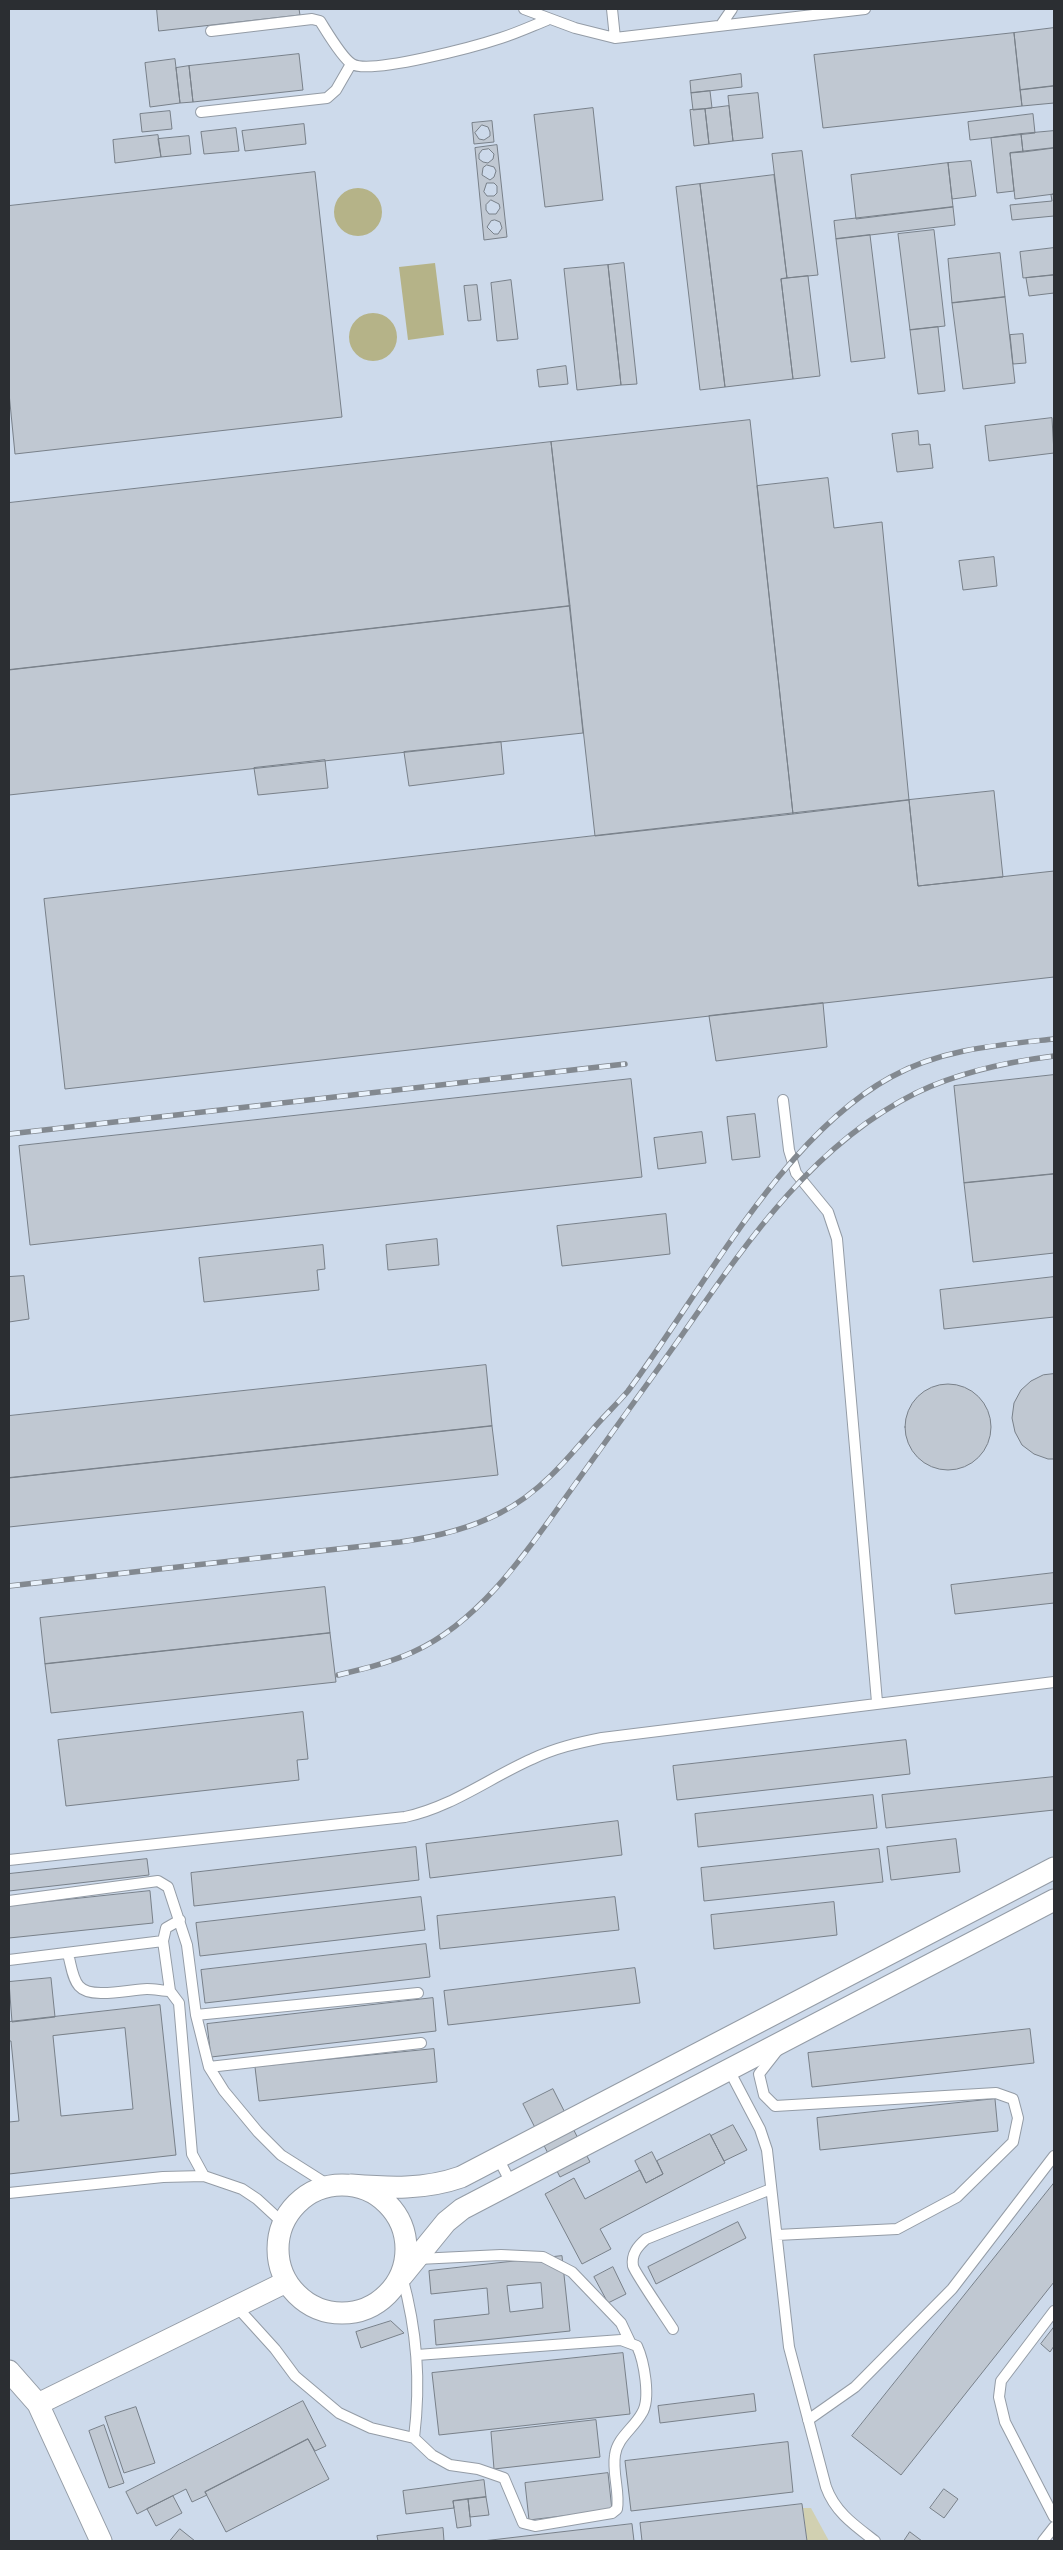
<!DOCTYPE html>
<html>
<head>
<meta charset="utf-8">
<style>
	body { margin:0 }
	#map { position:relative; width:1063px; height:2550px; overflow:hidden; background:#dce5ef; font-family:Jost,sans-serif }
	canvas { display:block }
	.frame { position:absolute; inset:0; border:10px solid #2b2e32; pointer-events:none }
</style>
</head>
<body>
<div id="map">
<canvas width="1063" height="2550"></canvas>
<div class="frame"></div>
</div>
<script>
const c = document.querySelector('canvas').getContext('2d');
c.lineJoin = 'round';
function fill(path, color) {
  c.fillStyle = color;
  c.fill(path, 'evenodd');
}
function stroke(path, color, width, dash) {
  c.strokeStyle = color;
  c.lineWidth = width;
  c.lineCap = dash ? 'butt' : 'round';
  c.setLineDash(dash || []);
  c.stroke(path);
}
const built = new Path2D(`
	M 9,9 L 1054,9 L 1054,2541 L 9,2541 Z`);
const green = new Path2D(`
	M 803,2508 L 811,2508 L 829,2541 L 807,2541 Z`);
const water = new Path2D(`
	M334 212a24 24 0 1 1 48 0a24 24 0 1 1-48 0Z
	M 435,263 L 444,335 L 408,340 L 399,267 Z
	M349 337a24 24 0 1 1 48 0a24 24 0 1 1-48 0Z`);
const building = new Path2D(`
	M 157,9 L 299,9 L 300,15 L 159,31 Z
	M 1054,28 L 1054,86 L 1020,90 L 1014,33 Z
	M 1014,33 L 1022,106 L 823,128 L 814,55 Z
	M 299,54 L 303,90 L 193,102 L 189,66 Z
	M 175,59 L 180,103 L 150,107 L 145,63 Z
	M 189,66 L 193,102 L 180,103 L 176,68 Z
	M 741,74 L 742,87 L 691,93 L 690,81 Z
	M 1054,86 L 1054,103 L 1022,106 L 1020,90 Z
	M 710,91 L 712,108 L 693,110 L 691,93 Z
	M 758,93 L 763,138 L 733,141 L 728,96 Z
	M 729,106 L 733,141 L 709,144 L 705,109 Z
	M 593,108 L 603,200 L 545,207 L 534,115 Z
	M 705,109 L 709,144 L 694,146 L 690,110 Z
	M 170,111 L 172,129 L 142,132 L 140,114 Z
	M 1033,114 L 1035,133 L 970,140 L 968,122 Z
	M 492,121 L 494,142 L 474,144 L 472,123 ZM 482,125 L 488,127 L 490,132 L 490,136 L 484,140 L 479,139 L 475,133 Z
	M 304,124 L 306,144 L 245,151 L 242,131 Z
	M 236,128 L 239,151 L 204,154 L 201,132 Z
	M 1054,131 L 1054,148 L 1023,152 L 1021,134 Z
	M 1021,134 L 1023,152 L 1010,153 L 1014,191 L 997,193 L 991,138 Z
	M 158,135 L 161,157 L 115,163 L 113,140 Z
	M 189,136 L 191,154 L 161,157 L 158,139 Z
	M 497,145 L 507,237 L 484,240 L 475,148 ZM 489,149 L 494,154 L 493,159 L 488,163 L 483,162 L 479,159 L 479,154 L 482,150 ZM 487,165 L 494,167 L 496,171 L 494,177 L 490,180 L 482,175 L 483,168 ZM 487,183 L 494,183 L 497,186 L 497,193 L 494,196 L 487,196 L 484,192 ZM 491,200 L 499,204 L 500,208 L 496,214 L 489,214 L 486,210 L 486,205 ZM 495,220 L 500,222 L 502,228 L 498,234 L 494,234 L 487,227 L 491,221 Z
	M 1054,148 L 1054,194 L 1015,199 L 1010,153 Z
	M 802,151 L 818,275 L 787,278 L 772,154 Z
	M 971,161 L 976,196 L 952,199 L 948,163 Z
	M 948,163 L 953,207 L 856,219 L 851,175 Z
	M 315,172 L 342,417 L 15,454 L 9,393 L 9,206 Z
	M 774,175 L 787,278 L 781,279 L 793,379 L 725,387 L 700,184 Z
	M 700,184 L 725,387 L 700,390 L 676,187 Z
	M 1054,194 L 1054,216 L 1012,220 L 1010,205 L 1052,201 L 1051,195 Z
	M 953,207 L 955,225 L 836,239 L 834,221 Z
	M 934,230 L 945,326 L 910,330 L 898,234 Z
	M 870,235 L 885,358 L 851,362 L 836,239 Z
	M 1054,248 L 1054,275 L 1023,278 L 1020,252 Z
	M 1000,253 L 1005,297 L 952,303 L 948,259 Z
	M 624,263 L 637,384 L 621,385 L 608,265 Z
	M 608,265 L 621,385 L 577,390 L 564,269 Z
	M 1054,275 L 1054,293 L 1029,296 L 1026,278 Z
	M 808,276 L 820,376 L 793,379 L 781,279 Z
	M 511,280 L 518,339 L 497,341 L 491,283 Z
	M 477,285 L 481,320 L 468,321 L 464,286 Z
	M 1005,297 L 1015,383 L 963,389 L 952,303 Z
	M 938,327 L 945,391 L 918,394 L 910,330 Z
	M 1023,334 L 1026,363 L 1013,364 L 1010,335 Z
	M 566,366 L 568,384 L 539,387 L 537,370 Z
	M 1052,418 L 1054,453 L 989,461 L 985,426 Z
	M 750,420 L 793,814 L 595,836 L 551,442 Z
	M 918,431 L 919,445 L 930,444 L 933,468 L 897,472 L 892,434 Z
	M 551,442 L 570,606 L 9,670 L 9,503 Z
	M 828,478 L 834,528 L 882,522 L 909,800 L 793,814 L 757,486 Z
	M 994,557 L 997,586 L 963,590 L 959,561 Z
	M 570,606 L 583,733 L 9,795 L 9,670 Z
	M 501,742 L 504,774 L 409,786 L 404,752 Z
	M 325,760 L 328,788 L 258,795 L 254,768 Z
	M 994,791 L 1003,877 L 918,886 L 909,800 Z
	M 909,800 L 918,886 L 1054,871 L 1054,977 L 65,1089 L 44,899 Z
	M 823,1003 L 827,1047 L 716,1061 L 709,1016 Z
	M 1054,1075 L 1054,1174 L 964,1183 L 954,1086 Z
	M 631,1079 L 642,1177 L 30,1245 L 19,1146 Z
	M 755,1114 L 760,1157 L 732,1160 L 727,1117 Z
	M 702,1132 L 706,1163 L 658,1169 L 654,1138 Z
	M 1054,1174 L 1054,1253 L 973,1262 L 964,1183 Z
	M 666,1214 L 670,1254 L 562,1266 L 557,1226 Z
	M 437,1239 L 439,1265 L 388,1270 L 386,1245 Z
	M 323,1245 L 325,1269 L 317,1270 L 319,1290 L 204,1302 L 199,1258 Z
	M 24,1276 L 29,1319 L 9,1322 L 9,1277 Z
	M 1054,1277 L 1054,1317 L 944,1329 L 940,1290 Z
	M 486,1365 L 492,1426 L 9,1478 L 9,1416 Z
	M 1054,1374 L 1054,1459 L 1048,1459 L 1034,1454 L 1022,1445 L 1015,1432 L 1012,1418 L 1014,1403 L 1021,1390 L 1031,1381 L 1043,1375 Z
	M905 1427a43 43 0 1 1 86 0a43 43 0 1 1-86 0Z
	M 492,1426 L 498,1475 L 9,1527 L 9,1478 Z
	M 1054,1573 L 1054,1603 L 955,1614 L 951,1585 Z
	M 325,1587 L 330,1633 L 45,1664 L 40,1618 Z
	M 330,1633 L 336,1682 L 51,1713 L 45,1664 Z
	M 303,1712 L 308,1759 L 297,1760 L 299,1780 L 66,1806 L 58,1740 Z
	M 906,1740 L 910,1774 L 677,1800 L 673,1766 Z
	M 1054,1777 L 1054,1810 L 886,1828 L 882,1795 Z
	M 873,1795 L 877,1828 L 698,1847 L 695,1814 Z
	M 618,1821 L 622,1855 L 430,1878 L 426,1844 Z
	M 956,1839 L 960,1872 L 891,1880 L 887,1847 Z
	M 416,1847 L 419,1880 L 194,1906 L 191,1873 Z
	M 879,1849 L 883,1882 L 704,1901 L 701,1868 Z
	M 147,1859 L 149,1875 L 9,1891 L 9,1874 Z
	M 150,1891 L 153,1923 L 9,1938 L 9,1906 Z
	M 421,1897 L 425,1930 L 200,1956 L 196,1923 Z
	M 615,1897 L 619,1930 L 440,1949 L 437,1916 Z
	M 834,1902 L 837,1935 L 714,1949 L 711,1915 Z
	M 426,1944 L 430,1977 L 205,2003 L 201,1970 Z
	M 635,1968 L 640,2003 L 448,2025 L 444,1991 Z
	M 51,1978 L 55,2017 L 12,2022 L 9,1982 Z
	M 433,1998 L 436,2031 L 211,2057 L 207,2024 Z
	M 160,2005 L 176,2155 L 9,2174 L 9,2122 L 19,2121 L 11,2041 L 9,2041 L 9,2022 ZM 125,2028 L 133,2109 L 61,2116 L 53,2036 Z
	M 1030,2029 L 1034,2063 L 812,2087 L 808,2053 Z
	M 434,2049 L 437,2082 L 259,2101 L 255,2067 Z
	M 553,2089 L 590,2162 L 560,2177 L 523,2104 Z
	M 995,2099 L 998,2131 L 820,2150 L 817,2118 Z
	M 733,2125 L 747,2150 L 724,2161 L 711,2136 Z
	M 710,2134 L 725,2163 L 600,2229 L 611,2249 L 582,2264 L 545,2194 L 574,2178 L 585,2199 L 640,2170 L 646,2183 L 663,2174 L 657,2161 Z
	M 652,2152 L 663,2174 L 646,2183 L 635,2161 Z
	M 1054,2183 L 1054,2282 L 901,2475 L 852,2436 Z
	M 738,2222 L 746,2238 L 656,2284 L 648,2267 Z
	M 562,2256 L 570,2331 L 436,2345 L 434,2320 L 489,2314 L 487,2288 L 431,2294 L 429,2271 ZM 541,2283 L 543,2308 L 510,2312 L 507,2286 Z
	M 613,2267 L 626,2294 L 608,2303 L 594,2277 Z
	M 391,2321 L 404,2333 L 361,2348 L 356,2332 Z
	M 1054,2327 L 1054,2346 L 1050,2352 L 1041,2344 Z
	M 623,2353 L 630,2414 L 439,2435 L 432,2373 Z
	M 754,2394 L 756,2411 L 660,2423 L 658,2406 Z
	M 303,2401 L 326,2446 L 315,2451 L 308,2439 L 205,2492 L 207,2495 L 192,2502 L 186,2489 L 137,2514 L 126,2492 Z
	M 136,2407 L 155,2463 L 124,2473 L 105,2417 Z
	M 596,2420 L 600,2457 L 494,2469 L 491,2432 Z
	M 104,2425 L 124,2483 L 109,2488 L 89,2431 Z
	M 308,2439 L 329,2479 L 226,2532 L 205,2492 Z
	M 788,2442 L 793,2492 L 631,2511 L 625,2461 Z
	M 608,2473 L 612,2510 L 529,2520 L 525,2483 Z
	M 484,2480 L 486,2497 L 453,2501 L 454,2508 L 406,2514 L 403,2491 Z
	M 944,2489 L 958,2499 L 944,2518 L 930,2508 Z
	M 173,2496 L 182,2513 L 156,2526 L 147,2509 Z
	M 486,2497 L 489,2515 L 470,2517 L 468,2499 Z
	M 468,2499 L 471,2526 L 457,2528 L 453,2501 Z
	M 802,2504 L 807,2541 L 642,2541 L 640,2523 Z
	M 632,2524 L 634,2541 L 483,2541 Z
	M 443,2528 L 444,2541 L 378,2541 L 377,2536 Z
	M 180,2529 L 195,2541 L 170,2541 Z
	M 910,2532 L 922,2541 L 904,2541 Z`);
const service = new Path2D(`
	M 524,9 L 575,28 L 615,38 L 865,9
	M 612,9 L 615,38
	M 721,25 L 732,9
	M 211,31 L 312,19 L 320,21 C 327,32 342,58 352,64 C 370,75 477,46 501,38 C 517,33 532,26 547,20
	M 201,112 L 327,98 L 336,90 L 351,64
	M 783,1100 L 789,1150 L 796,1173 L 828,1212 L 837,1239 L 877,1702
	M 9,1860 L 405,1817 C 452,1807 489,1778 532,1759 C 555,1748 577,1743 602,1738 L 1054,1682
	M 9,1901 L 158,1881 L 168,1887 L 187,1945 L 196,2015 L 209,2067 L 224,2091 L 258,2132 L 281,2155 L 330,2186
	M 68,1954 C 71,1964 72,1978 79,1986 C 91,2000 131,1989 147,1989 C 155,1989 163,1991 170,1991 L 179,2003 L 192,2154 L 204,2176
	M 9,1960 L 163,1941
	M 170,1991 L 163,1941 L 166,1928 L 180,1920
	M 196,2015 L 418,1993
	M 777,2051 L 759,2074 L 764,2095 L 775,2106 L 996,2093 L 1013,2099 L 1018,2118 L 1013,2142 L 957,2197 L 897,2229 L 777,2235
	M 209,2067 L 421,2043
	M 729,2070 L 760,2129 L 767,2150 L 789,2347 L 826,2487 C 835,2512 854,2525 875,2541
	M 498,2158 L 511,2183
	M 9,2193 L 163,2177 L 204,2176 L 242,2189 L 257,2199 L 283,2223
	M 418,2259 L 501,2255 L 543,2257 L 572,2272 L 621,2323 L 630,2342
	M 402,2276 C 417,2331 421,2381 414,2438
	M 236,2306 L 275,2349 L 295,2376 L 339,2413 L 371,2428 L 414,2438 L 432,2455 L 450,2465 L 478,2469 L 504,2478 L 523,2523 L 535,2526 L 612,2513 L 617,2509 C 620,2492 612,2473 615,2455 C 617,2438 634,2428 642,2413 C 651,2399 644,2361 637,2346 L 621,2340 L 417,2355
	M 1054,2311 L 1001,2381 L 999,2397 L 1005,2422 L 1054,2517
	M 673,2329 C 666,2318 635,2273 633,2266 C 631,2254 638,2246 646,2239 L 771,2189
	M 808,2420 L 855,2387 L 952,2289 L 1054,2156
	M 1043,2541 L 1054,2527`);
const minor = new Path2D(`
	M278 2249a64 64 0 1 1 128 0a64 64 0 1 1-128 0Z
	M 351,2185 C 389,2188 424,2190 461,2177 L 1054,1868
	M 402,2276 L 446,2222 L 462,2209 L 1054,1900
	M 9,2371 L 38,2404 L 101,2541
	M 38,2404 L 286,2282`);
const rail = new Path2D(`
	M 9,1134 L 625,1064
	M 9,1586 L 400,1542 C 435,1537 469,1529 500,1513 C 538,1494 566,1461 593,1429 C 604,1416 617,1404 628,1391 C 702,1292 781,1137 891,1077 C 941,1049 998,1045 1054,1039
	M 338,1675 C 363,1669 389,1663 413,1652 C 482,1621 530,1547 573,1487 C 609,1437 646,1386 682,1335 C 746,1243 813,1144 916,1093 C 959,1072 1007,1062 1054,1056`);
fill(built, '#cddaeb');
fill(green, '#d1d0b1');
fill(water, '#b5b388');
fill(building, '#c0c8d2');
stroke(building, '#79818a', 1);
stroke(service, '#949ca6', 12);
stroke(minor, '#949ca6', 23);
stroke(service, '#fff', 10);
stroke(minor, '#fff', 21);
stroke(rail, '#838990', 5.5);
stroke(rail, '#e9f2fc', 4, [11]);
</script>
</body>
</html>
